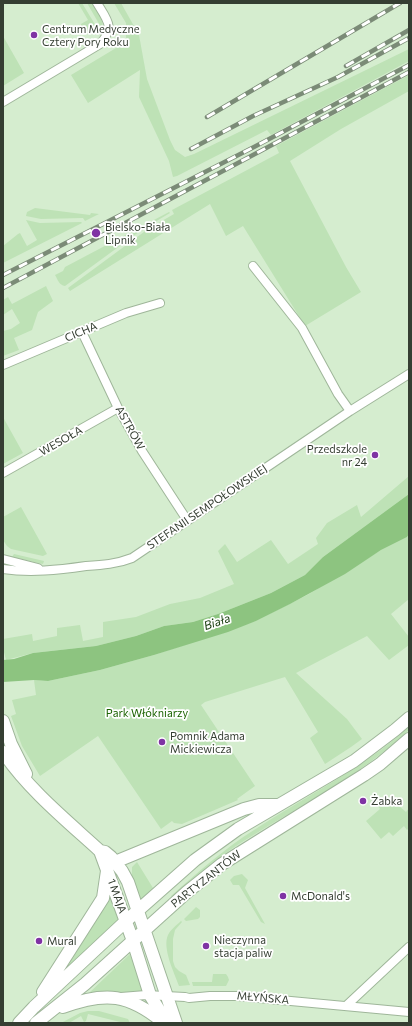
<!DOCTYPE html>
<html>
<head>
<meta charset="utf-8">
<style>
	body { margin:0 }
	#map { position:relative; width:412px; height:1026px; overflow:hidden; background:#d5edcf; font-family:Commissioner,sans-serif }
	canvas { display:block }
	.frame { position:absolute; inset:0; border:4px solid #353e32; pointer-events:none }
</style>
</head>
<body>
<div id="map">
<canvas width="412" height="1026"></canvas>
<div class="frame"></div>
</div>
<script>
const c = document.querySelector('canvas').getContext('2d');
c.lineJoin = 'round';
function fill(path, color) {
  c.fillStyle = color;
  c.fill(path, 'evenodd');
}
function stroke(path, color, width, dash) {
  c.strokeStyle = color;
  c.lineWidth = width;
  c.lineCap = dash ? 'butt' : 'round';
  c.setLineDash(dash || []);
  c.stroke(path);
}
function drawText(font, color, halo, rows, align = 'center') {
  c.font = font + ' Commissioner,sans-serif';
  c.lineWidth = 3.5;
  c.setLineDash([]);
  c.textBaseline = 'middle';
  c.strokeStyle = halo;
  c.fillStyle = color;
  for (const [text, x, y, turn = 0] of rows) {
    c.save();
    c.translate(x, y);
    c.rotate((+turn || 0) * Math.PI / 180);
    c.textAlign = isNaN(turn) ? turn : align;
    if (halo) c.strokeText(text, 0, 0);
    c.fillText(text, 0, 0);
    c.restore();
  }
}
const green = new Path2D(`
	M 78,3 L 82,3 L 99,31 L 92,35 L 89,30 L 81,34 L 81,24 L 88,20 Z
	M 87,3 L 92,3 C 97,11 105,20 102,29 Z
	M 114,3 L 121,3 L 139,35 L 147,79 L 170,140 L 175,150 L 185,157 L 194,154 L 409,49 L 409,61 L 271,135 L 267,130 L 177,176 L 173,177 L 169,161 L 139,97 L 140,70 L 88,103 L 71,75 L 126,42 L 126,23 Z
	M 3,36 L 24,73 L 3,86 Z
	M 409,75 L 409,91 L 341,129 L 290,161 L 346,267 L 361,292 L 305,326 L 243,226 L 226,236 L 210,204 L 70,291 L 68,288 L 148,229 L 174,214 L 172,210 L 279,153 L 276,146 Z
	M 35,208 L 90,215 L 91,213 L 99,214 L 85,221 L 83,218 L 41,219 L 26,216 L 27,212 Z
	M 169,212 L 170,213 L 143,229 L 65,286 C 59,285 58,280 55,275 L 63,271 L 65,267 Z
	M 26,220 L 40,223 L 81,222 L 82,223 L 3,263 L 3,246 L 18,234 L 20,233 L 27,246 L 37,240 Z
	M 46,286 L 53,301 L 38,312 L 32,330 L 14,338 L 19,350 L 3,356 L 3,331 L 11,329 L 20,323 L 12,309 L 3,315 L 3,300 L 8,297 L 12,304 Z
	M 3,417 L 23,453 L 3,464 Z
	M 409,476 L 409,494 L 323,557 L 305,575 L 271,593 L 218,614 L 193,622 L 164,626 L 136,636 L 96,646 L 33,653 L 6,660 L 3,648 L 3,639 L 32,634 L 33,641 L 57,636 L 57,628 L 80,625 L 83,641 L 103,637 L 103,622 L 136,617 L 170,604 L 200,598 L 234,584 L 218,551 L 225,544 L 237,562 L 271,540 L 288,564 L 318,544 L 316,538 L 327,523 L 357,505 L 361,517 Z
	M 21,507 L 47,554 L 43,556 L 11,549 L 7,546 L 3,540 L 3,517 Z
	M 409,534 L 409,599 L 391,614 L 409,637 L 409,645 L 389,660 L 367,636 L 296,673 L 347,719 L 362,739 L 351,747 L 325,764 L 310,738 L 318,732 L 285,677 L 205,702 L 201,705 L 255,786 L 237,799 L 238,800 L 182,824 L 174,823 L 172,821 L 161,829 L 98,736 L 40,776 L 22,746 L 11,716 L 16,714 L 12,700 L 36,695 L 34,680 L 48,681 L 100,670 L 154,655 L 256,621 L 309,594 L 381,550 L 407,537 Z
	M 14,554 L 44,561 L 43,564 L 12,557 Z
	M 409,727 L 409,730 C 359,777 297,807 239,844 C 215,860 193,878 172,897 L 171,896 C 197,873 224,849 254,830 C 306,796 362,769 409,727 Z
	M 385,800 L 389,804 L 392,800 L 406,812 L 409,808 L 409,828 L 407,830 L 404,826 L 393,836 L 389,832 L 381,839 L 366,821 L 380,809 L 378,806 Z
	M 137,862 L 153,888 L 142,899 L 140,898 L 132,876 L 132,867 Z
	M 242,874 L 248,880 L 245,888 L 265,924 L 261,922 L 239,885 L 233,885 L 230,880 L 234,876 Z
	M 110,897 L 118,919 L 118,922 L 59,977 Z
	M 196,907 L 200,910 L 200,917 L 198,919 L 186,921 L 184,919 Z
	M 181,921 L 182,922 L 175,930 L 173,939 L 173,961 L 175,967 L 179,971 L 186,975 L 190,985 L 179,986 C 174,972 162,948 168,935 C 171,929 177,925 181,921 Z
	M 130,954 L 144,992 L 89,994 L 89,993 Z
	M 213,974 L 226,974 L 228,977 L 229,980 L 226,986 L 193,986 L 192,982 L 212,982 Z
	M 88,1011 L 99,1011 L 128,1019 L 130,1023 L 120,1023 L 120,1022 L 88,1014 L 86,1021 L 84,1022 L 81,1016 L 69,1023 L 61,1023 L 80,1013 Z`);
const water = new Path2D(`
	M 409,494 L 409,534 L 407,537 L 381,550 L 345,574 L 290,604 L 256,621 L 228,632 L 154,655 L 100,670 L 48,681 L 34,680 L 3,682 L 3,660 L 14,659 L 33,653 L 96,646 L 136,636 L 164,626 L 193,622 L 218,614 L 271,593 L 305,575 L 323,557 Z`);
const street = new Path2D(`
	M 3,102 L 100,44 C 115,27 108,21 97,3
	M 253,266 L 302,328 L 338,394 L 350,411
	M 82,332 L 118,408 L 142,451 L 187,520
	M 3,365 L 126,313 L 160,303
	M 3,473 L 118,408
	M 3,559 L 38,568
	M 3,569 C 31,573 58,570 86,566 C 102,565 117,564 132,558 L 350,411 L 409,374
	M 121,997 L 146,995 L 185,997 L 189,998 L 210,996 L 237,996 L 409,1012
	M 346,1006 L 409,947`);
const secondary = new Path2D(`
	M 3,721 L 11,744 L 26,774
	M 3,752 C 29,790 66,820 100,851 L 105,852 L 111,857 L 122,871 L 128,882 L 176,1023
	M 100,851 L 133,941 L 150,995 L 167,1023
	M 115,862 L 244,809 L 259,805 L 279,805
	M 43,992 L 103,898 L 107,871
	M 63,1007 C 106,991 129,994 164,1023
	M 19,1023 L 34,1007 L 126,921 L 195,860 L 238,829 L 354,761 L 395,730 L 409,718
	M 36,1023 L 85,984 L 187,892 L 222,864 L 364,775 L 380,764 L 409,739`);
const rail = new Path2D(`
	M 346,66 L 409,30
	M 207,117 L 400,3
	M 191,149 L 253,116 L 338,77 L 409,38
	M 3,275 L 254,147 L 409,65
	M 3,288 L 409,72`);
const markers = [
	[34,35,4,"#7f33a4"],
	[96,233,5,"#7f33a4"],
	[375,455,4,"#7f33a4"],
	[162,742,4,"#7f33a4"],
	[363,801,4,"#7f33a4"],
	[283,896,4,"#7f33a4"],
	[39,941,4,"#7f33a4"],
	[206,946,4,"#7f33a4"]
];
const poiNames = [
	["Centrum Medyczne",42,29],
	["Cztery Pory Roku",42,42],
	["Bielsko-Biała",105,227],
	["Lipnik",105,240],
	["Przedszkole",367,449,"right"],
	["nr 24",367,462,"right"],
	["Pomnik Adama",170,736],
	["Mickiewicza",170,749],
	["Żabka",371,801],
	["McDonald's",291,896],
	["Nieczynna",214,940],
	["stacja paliw",214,953],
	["Mural",47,941]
];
const streetNames = [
	["CICHA",81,332,-23],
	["ASTRÓW",130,428,61],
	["WESOŁA",61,441,-30],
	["STEFANII SEMPOŁOWSKIEJ",207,507,-34],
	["PARTYZANTÓW",206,879,-38],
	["1 MAJA",117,896,70],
	["MŁYŃSKA",263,998,5]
];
const parkNames = [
	["Park Włókniarzy",147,713]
];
const waterNames = [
	["Biała",217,622,-19]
];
fill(green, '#bee2b6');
fill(water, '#8dc480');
stroke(street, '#9fb69a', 10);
stroke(secondary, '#9fb69a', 14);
stroke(street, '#fff', 8);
stroke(secondary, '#fff', 12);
stroke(rail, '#7b8b77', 4.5);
stroke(rail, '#fff', 3, [9]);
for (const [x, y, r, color] of markers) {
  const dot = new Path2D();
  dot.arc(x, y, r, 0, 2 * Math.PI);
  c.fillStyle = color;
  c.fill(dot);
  stroke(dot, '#fff', 1.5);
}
drawText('11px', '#353e32', '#fff', poiNames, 'left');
drawText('11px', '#353e32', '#fff', streetNames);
drawText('11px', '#1a6200', '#fff', parkNames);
drawText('italic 12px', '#153a0c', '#fff', waterNames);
</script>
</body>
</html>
